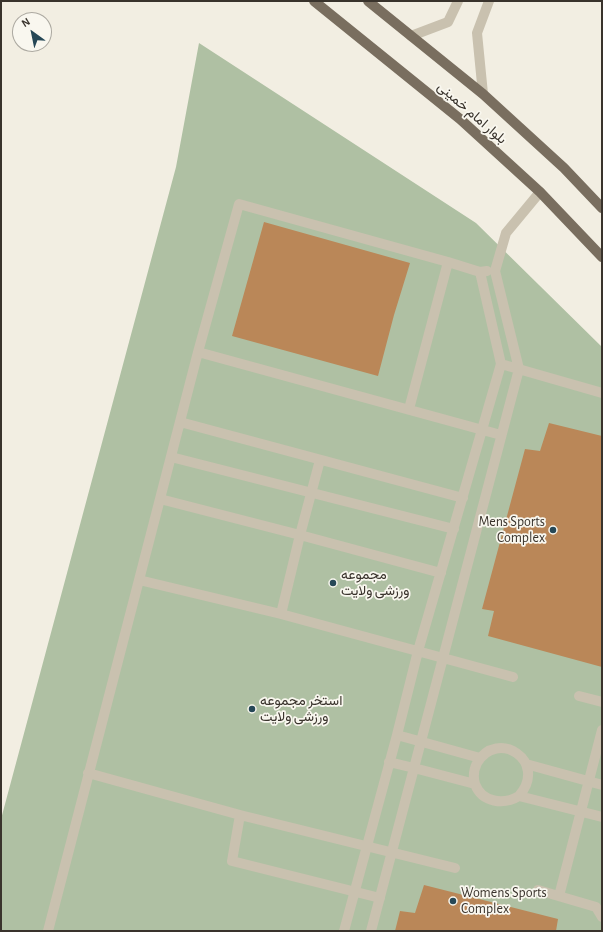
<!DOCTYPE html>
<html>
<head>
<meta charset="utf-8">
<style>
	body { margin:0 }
	#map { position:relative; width:603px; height:932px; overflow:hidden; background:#f2eee2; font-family:"Alegreya Sans",sans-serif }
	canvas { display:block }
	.frame { position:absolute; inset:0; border:2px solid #39332c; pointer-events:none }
	.north { position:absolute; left:12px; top:12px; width:40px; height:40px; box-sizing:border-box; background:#f9f7ef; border:1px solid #aca9a1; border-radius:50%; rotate:327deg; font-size:11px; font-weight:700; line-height:16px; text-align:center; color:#39332c }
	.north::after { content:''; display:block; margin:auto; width:14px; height:18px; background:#264857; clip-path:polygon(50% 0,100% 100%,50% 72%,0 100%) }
</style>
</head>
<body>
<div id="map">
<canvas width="603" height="932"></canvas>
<div class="frame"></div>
<div class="north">N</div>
</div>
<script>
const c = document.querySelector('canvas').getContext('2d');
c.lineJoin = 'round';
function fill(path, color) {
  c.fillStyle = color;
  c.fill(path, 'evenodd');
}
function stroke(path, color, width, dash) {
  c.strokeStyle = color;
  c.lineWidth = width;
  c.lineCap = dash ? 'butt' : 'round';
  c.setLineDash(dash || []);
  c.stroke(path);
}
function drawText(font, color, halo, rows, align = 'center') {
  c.font = font + ' "Alegreya Sans",Vazirmatn,sans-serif';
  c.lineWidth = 3.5;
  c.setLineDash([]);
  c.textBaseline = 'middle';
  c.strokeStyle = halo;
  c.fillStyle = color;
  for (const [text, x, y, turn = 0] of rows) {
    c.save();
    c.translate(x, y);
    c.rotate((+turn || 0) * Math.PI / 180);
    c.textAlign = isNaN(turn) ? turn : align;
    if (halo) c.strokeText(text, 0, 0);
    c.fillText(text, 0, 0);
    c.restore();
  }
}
const green = new Path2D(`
	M 199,43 L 476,223 L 602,347 L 602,931 L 1,931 L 1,819 L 176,167 Z`);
const building = new Path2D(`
	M 264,222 L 410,263 L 394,315 L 378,376 L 232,336 Z
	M 549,423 L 602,436 L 602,667 L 488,636 L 494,611 L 482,609 L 525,449 L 540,451 Z
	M 424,885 L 558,919 L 556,931 L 395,931 L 400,911 L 415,913 Z`);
const minor = new Path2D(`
	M 411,36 L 448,22 L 458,1
	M 483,94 L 477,33 L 489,1
	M 448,262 L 239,204 L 198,352 L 139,580 L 281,614 L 513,677
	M 198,352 L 501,435
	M 501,364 L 602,393
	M 409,409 L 448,262 L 480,272 L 487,271
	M 180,422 L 463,498
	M 171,457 L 454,529
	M 160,499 L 300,535 L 320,460
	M 281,614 L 300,535 L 441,573
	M 579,696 L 602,702
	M 397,735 L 418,651 L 501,364 L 480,272
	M 389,762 L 414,768 L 519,369 L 495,271 L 506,233 L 540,192
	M 526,764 L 602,785
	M 88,773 L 240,815 L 455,868
	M 519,796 C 549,761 497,728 477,763 C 474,769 473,777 475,784 C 482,803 504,805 519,796 L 602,817
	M 240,815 L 232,861 L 380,898
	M 538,890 L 596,907 L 602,917
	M 559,896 L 602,730
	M 48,931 L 139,580
	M 344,931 L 397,735 L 480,758
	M 371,931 L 414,768 L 475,784`);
const major = new Path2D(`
	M 314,1 L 460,119 L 540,192 L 602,257
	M 368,1 L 483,94 L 564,168 L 602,208`);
const markers = [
	[553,530,4,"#264857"],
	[333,583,4,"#264857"],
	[252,709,4,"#264857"],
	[453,901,4,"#264857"]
];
const streetNames = [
	["بلوار امام خمینی",472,113,41]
];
const poiNames = [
	["Mens Sports",545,522,"right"],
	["Complex",545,538,"right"],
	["مجموعه",341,575],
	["ورزشی ولایت",341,591],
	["استخر مجموعه",260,701],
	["ورزشی ولایت",260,717],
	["Womens Sports",461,893],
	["Complex",461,909]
];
fill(green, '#afc0a3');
fill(building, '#ba8758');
stroke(minor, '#c9c1af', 10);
stroke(major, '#796e5f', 10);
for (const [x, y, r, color] of markers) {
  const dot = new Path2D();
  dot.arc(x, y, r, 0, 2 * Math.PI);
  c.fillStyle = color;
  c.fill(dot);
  stroke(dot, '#f9f7ef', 1.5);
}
drawText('14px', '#39332c', '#f9f7ef', streetNames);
drawText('14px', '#39332c', '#f9f7ef', poiNames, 'left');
</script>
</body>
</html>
